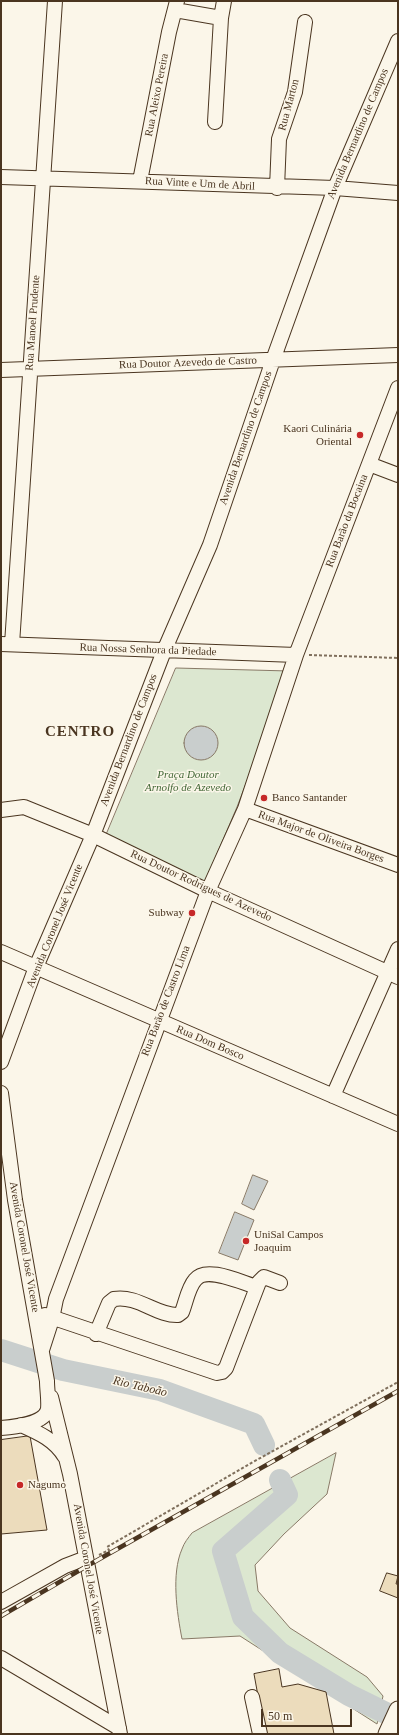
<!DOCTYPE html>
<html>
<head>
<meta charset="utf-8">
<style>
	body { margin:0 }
	#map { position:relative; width:399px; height:1735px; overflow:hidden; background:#fbf6e9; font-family:"Times New Roman",serif }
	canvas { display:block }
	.frame { position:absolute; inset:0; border:2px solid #4a3520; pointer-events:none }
	.scale { position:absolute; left:261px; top:1709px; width:91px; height:18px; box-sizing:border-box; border:2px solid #4a3520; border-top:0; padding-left:5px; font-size:12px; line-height:14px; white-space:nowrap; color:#4a3520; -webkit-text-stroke:3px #fbf6e9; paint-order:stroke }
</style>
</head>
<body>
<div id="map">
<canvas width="399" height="1735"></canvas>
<div class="frame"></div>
<div class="scale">50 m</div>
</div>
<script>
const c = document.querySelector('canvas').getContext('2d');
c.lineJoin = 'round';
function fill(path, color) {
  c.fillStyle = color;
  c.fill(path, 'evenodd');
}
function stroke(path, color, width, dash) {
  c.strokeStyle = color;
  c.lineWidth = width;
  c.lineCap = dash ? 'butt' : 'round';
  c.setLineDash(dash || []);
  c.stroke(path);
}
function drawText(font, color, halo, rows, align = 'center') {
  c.font = font + ' "Times New Roman",serif';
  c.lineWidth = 3;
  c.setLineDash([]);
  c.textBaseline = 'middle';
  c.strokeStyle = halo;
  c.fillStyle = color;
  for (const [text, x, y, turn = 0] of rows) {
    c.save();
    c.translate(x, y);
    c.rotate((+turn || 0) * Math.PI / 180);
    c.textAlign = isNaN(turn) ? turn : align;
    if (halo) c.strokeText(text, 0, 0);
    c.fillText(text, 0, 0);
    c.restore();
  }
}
const green = new Path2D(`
	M 176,668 L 289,671 L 237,807 L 204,884 L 105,838 Z
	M 336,1453 L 327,1494 L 284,1534 L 255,1565 L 258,1591 L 290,1628 L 367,1677 L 383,1696 L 377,1724 L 240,1636 L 182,1639 C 177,1613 171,1574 182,1549 C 184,1543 188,1538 192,1533 Z`);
const water = new Path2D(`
	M184 743a17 17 0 1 1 34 0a17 17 0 1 1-34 0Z
	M 253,1175 L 268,1181 L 254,1210 L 242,1204 Z
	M 235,1212 L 254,1220 L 238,1260 L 219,1253 Z`);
const river = new Path2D(`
	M 1,1350 L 63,1370 L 160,1390 L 254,1424 L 264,1445
	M 280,1480 L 287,1495 L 223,1551 L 243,1617 L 280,1653 L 349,1695 L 398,1719`);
const building = new Path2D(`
	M 30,1436 L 47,1530 L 1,1534 L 1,1440 Z
	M 387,1573 L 398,1576 L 396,1584 L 398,1584 L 398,1598 L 380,1591 Z
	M 279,1669 L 282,1687 L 298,1684 L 326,1692 L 334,1734 L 265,1734 L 254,1674 Z`);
const path = new Path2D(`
	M 309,655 L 398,658
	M 99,1555 L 109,1550 L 107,1547 L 253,1462 L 398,1382`);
const minor = new Path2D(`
	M 175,10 L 221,18
	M 215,122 L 221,18 L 224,1
	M 1,177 L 335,188 L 398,193
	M 140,181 L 169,32 L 177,1
	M 277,188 L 279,139 L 295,92 L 305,22
	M 1,370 L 398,355
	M 369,464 L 398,475
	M 1,644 L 296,655
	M 12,644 L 55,1
	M 245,809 L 398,865
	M 1,810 L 24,807 L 93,835 L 208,891 L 398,977
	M 1,952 L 398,1124
	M 1,1062 L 36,967 L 93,835 L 164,651 L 210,545 L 273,360 L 335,188 L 398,41
	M 1,1093 L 15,1200 L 47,1381 C 47,1390 49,1400 48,1409 C 45,1424 13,1427 1,1428
	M 333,1096 L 398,949
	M 45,1315 L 217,1373 L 222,1372 L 226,1368 L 259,1282 L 264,1277 L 280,1283
	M 96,1334 L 109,1303 L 114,1299 C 138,1295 157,1316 178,1315 L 182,1312 C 186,1302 188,1288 195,1280 C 206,1265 242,1283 257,1287
	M 42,1350 L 52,1319 L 56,1299 L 208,891 L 245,809 L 296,655 L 398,388
	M 51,1397 L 70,1474 L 120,1734
	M 21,1425 C 39,1433 55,1440 65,1457
	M 1,1602 L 65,1566 L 86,1558
	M 1,1658 L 119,1728
	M 252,1697 L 260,1734`);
const major = new Path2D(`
	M 387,1734 L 398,1710`);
const rail = new Path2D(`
	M 1,1616 L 87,1566 L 398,1391`);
const markers = [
	[360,435,4,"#c62828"],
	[264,798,4,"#c62828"],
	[192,913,4,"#c62828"],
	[246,1241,4,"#c62828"],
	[20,1485,4,"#c62828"]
];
const streetNames = [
	["Rua Aleixo Pereira",157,95,-79],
	["Rua Marton",289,105,-75],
	["Avenida Bernardino de Campos",358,134,-67],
	["Rua Vinte e Um de Abril",200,184,3],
	["Rua Manoel Prudente",33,323,-86],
	["Rua Doutor Azevedo de Castro",188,363,-2],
	["Avenida Bernardino de Campos",246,438,-71],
	["Rua Barão da Bocaina",347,521,-69],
	["Rua Nossa Senhora da Piedade",148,650,2],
	["Avenida Bernardino de Campos",129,740,-69],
	["Rua Major de Oliveira Borges",321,837,20],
	["Rua Doutor Rodrigues de Azevedo",201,886,25],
	["Avenida Coronel José Vicente",55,926,-68],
	["Rua Barão de Castro Lima",166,1001,-69],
	["Rua Dom Bosco",210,1043,23],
	["Avenida Coronel José Vicente",24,1247,80],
	["Avenida Coronel José Vicente",88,1569,80]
];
const poiNames = [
	["Kaori Culinária",352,429,"right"],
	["Oriental",352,442,"right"],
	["Banco Santander",272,798],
	["Subway",184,913,"right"],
	["UniSal Campos",254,1235],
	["Joaquim",254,1248],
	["Nagumo",28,1485]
];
const parkNames = [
	["Praça Doutor",188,775],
	["Arnolfo de Azevedo",188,788]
];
const waterNames = [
	["Rio Taboão",140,1387,13]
];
const districtNames = [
	["CENTRO",80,732]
];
fill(green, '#dce7d0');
stroke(green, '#887966', 1);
fill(water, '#c9cecd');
stroke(water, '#887966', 1);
stroke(river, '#c9cecd', 22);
fill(building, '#ecdcbc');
stroke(building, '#4a3520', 1);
stroke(minor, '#4a3520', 16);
stroke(major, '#4a3520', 19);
stroke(path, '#7f6f5c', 2, [3, 2]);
stroke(minor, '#fbf6e9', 14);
stroke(major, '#fbf6e9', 17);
stroke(rail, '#4a3520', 4.5);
stroke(rail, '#fbf6e9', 3, [9]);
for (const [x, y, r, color] of markers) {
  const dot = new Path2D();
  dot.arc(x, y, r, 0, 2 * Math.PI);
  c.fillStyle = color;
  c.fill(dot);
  stroke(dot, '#fbf6e9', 1.5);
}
drawText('11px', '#4a3520', '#fbf6e9', streetNames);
drawText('11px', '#4a3520', '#fbf6e9', poiNames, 'left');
drawText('italic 11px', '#436837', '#fbf6e9', parkNames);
drawText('italic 12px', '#4a3520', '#fbf6e9', waterNames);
c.letterSpacing = '1px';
drawText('bold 15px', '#4a3520', '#fbf6e9', districtNames);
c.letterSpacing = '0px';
</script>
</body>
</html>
